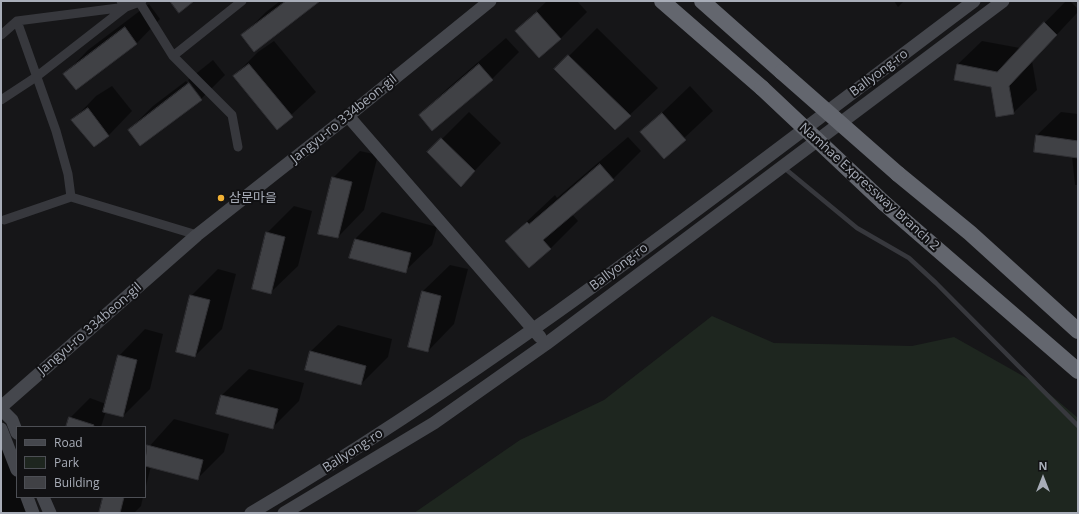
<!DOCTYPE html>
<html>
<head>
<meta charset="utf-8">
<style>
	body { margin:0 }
	#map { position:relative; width:1079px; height:514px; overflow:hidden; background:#161618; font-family:"Open Sans",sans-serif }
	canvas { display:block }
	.frame { position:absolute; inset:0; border:2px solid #a8adb8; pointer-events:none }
	.legend { position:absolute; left:16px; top:426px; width:130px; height:72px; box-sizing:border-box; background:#111113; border:1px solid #4d4f55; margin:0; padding:5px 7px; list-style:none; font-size:12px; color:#a8adb8 }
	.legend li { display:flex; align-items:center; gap:8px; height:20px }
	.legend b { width:20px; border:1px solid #4d4f55 }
	.north { position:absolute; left:1023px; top:458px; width:40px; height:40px; -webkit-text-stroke:3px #111113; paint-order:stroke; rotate:0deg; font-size:11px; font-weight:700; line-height:16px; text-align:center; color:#a8adb8 }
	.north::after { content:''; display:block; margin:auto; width:14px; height:18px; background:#a8adb8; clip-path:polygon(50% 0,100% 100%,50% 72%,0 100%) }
</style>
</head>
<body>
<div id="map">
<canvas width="1079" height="514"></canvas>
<div class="frame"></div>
<ul class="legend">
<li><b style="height:5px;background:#45474d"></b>Road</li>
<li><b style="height:11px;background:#1e261f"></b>Park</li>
<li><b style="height:11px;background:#404145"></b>Building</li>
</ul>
<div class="north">N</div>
</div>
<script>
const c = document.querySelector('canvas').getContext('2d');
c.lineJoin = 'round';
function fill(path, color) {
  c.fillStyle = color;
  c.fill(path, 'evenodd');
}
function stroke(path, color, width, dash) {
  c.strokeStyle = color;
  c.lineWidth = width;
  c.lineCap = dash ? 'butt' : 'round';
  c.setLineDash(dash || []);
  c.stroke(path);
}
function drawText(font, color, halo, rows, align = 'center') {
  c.font = font + ' "Open Sans","Noto Sans KR",sans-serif';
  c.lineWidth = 4;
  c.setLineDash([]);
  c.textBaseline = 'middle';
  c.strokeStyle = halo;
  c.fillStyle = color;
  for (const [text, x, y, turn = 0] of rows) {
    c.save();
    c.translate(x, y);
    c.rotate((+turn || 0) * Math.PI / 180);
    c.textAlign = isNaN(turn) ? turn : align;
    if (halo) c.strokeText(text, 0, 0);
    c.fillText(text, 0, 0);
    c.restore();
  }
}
const green = new Path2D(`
	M 712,316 L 774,343 L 912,346 L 954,337 L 1039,385 L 1078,418 L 1078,513 L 414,513 L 520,440 L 604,400 Z`);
const shadow = new Path2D(`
	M 280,1 L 317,1 L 243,35 L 266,12 Z
	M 547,1 L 577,1 L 587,12 L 560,39 L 516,31 Z
	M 894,1 L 904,1 L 898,7 Z
	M 1066,1 L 1070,1 L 1078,9 L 1078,12 L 1032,61 L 1037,90 L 1013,113 L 992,86 L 958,64 L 982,41 L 1020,48 Z
	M 149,4 L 160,19 L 137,43 L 76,89 L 65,74 L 88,50 Z
	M 597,28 L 658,88 L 615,129 L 556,69 Z
	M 506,38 L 519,52 L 492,79 L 420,115 L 447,89 Z
	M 274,41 L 316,92 L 277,128 L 234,76 L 258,52 Z
	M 213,60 L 225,75 L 201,99 L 129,130 L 153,106 L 186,81 L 198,97 L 201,97 L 188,80 Z
	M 112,86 L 132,111 L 109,135 L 94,146 L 73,120 L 96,96 Z
	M 690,86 L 713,111 L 664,157 L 642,132 Z
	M 469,112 L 501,143 L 461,185 L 429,152 Z
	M 1061,112 L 1078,114 L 1078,185 L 1075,185 L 1072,156 L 1037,135 Z
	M 628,137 L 641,151 L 613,179 L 572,214 L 578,221 L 550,249 L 506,241 L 555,195 L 557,198 Z
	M 360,151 L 378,155 L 364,210 L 338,237 L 333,178 Z
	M 294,206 L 312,211 L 298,266 L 271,292 L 267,233 Z
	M 382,212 L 437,227 L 432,245 L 405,271 L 351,257 L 355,239 Z
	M 450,265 L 468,269 L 454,324 L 428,351 L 423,291 Z
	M 218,269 L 236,274 L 222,329 L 195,356 L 191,296 Z
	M 338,325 L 392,339 L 388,357 L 361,384 L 311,351 Z
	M 145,329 L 163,334 L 150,389 L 123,416 L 106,411 L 101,427 L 67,427 L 70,418 L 90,398 L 106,404 L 119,356 Z
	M 249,369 L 304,383 L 299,401 L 272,428 L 222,395 Z
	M 174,419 L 229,434 L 224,452 L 198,478 L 151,466 L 145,490 L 145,448 L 147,449 Z
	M 1,420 L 17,458 L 17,497 L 34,497 L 39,510 L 36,513 L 1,513 Z
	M 104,497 L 143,497 L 141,506 L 134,513 L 100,513 Z`);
const building = new Path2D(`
	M 170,1 L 194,1 L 179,13 Z
	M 286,1 L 320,1 L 254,52 L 241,35 Z
	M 537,12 L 561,39 L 539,58 L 515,31 Z
	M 1044,22 L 1057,35 L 1009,86 L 1014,114 L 996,117 L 991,87 L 954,80 L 957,64 L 997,72 Z
	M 125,27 L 137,44 L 76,90 L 63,74 Z
	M 568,55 L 631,116 L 615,130 L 554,69 Z
	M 249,64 L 293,117 L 277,130 L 233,76 Z
	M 479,64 L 493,80 L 432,131 L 419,115 Z
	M 189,83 L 202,100 L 140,146 L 128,130 Z
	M 88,108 L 109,136 L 94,147 L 71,120 Z
	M 662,113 L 686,140 L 664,159 L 640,132 Z
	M 1036,135 L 1078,141 L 1078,158 L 1034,152 Z
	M 441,138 L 475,171 L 461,187 L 427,152 Z
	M 600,164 L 614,180 L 543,240 L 551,249 L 529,268 L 505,241 L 527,222 L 529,224 Z
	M 332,177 L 352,182 L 338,238 L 318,234 Z
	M 266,232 L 285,237 L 271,294 L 252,289 Z
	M 355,239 L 411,253 L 406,273 L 349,258 Z
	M 422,291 L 441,296 L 428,352 L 408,347 Z
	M 190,295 L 210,300 L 195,357 L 176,352 Z
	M 310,351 L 366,366 L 361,385 L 305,370 Z
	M 118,355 L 137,360 L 123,417 L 103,412 Z
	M 221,395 L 278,409 L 273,429 L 216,414 Z
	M 69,417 L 94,425 L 93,427 L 66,427 Z
	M 147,445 L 203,460 L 198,480 L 145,466 Z
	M 103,497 L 124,497 L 120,513 L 99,513 Z`);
const lane = new Path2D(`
	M 783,167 L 857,228 L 909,258 L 936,283 L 1078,426`);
const street = new Path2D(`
	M 140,3 L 173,56 L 232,115 L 238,147
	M 17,21 L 56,131 L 68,174 L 71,197
	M 1,35 L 17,21 L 126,7 L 121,1
	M 173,56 L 242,1
	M 1,100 L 36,77 L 126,7 L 142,1
	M 71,197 L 197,235
	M 4,220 L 71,197`);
const secondary = new Path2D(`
	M 348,116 L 540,337
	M 1,407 L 197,235 L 348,116 L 490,1
	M 1,409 L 12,420 L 17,433
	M 1,429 L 17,470
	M 27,497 L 33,513
	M 43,497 L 50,513
	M 251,513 C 506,363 738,178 974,1
	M 284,513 L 434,423 L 546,344 L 1003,1`);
const highway = new Path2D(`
	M 662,1 L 762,88
	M 702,1 L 782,72
	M 898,174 L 970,233 L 1078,331
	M 884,203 L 1078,371`);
const highwayBridge = new Path2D(`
	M 782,72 L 898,174
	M 762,88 L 884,203`);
const markers = [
	[221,198,4,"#f2b134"]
];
const streetNames = [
	["Ballyong-ro",879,73,-37],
	["Jangyu-ro 334beon-gil",344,119,-39],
	["Namhae Expressway Branch 2",869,187,42],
	["Ballyong-ro",619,267,-37],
	["Jangyu-ro 334beon-gil",90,329,-41],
	["Ballyong-ro",353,451,-33]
];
const poiNames = [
	["삼문마을",229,198]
];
fill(green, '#1e261f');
fill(shadow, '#0007');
fill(building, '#404145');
stroke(building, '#303034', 1);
stroke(lane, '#37383d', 4.5);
stroke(street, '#37383d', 9);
stroke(secondary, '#45474d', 13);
stroke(highway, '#63666e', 16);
stroke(highwayBridge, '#63666e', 16);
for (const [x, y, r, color] of markers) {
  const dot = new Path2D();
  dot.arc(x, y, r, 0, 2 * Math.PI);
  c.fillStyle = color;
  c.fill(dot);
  stroke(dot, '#111113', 1.5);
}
drawText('13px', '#a8adb8', '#111113', streetNames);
drawText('13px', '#a8adb8', '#111113', poiNames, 'left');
</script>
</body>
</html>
